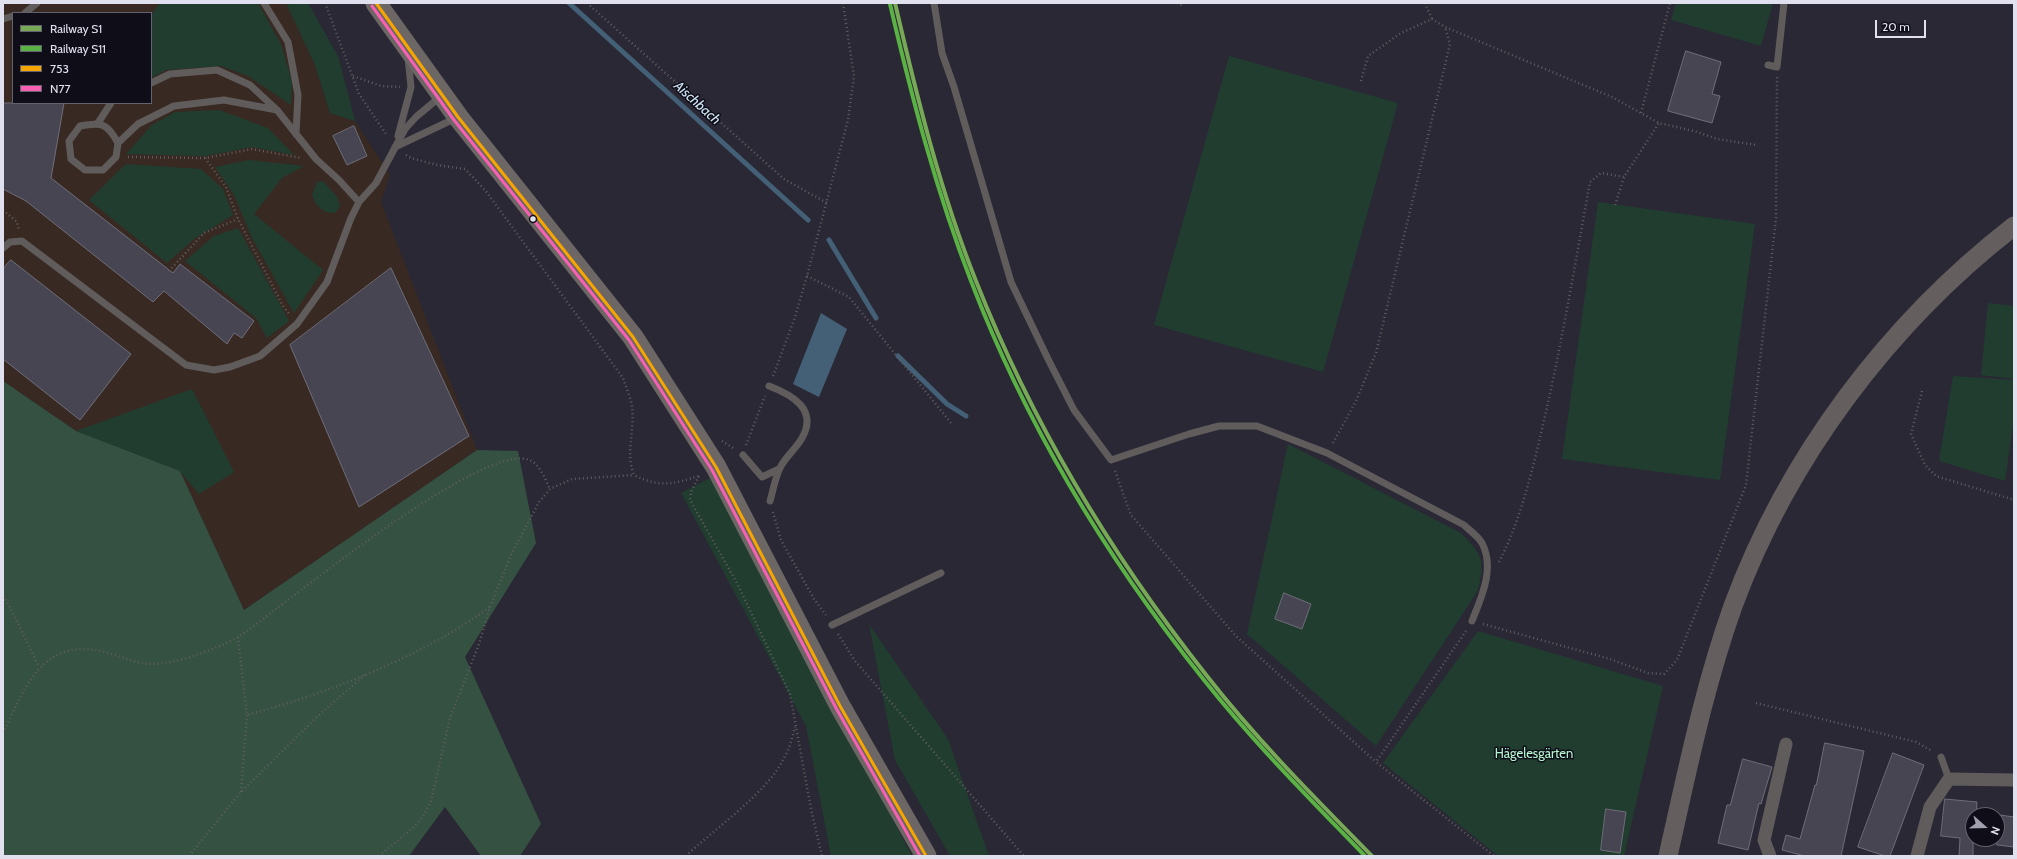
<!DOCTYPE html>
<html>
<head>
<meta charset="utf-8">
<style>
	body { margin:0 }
	#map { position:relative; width:2017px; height:859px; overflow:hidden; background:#2a2835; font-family:Cabin,sans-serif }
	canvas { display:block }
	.frame { position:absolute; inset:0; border:4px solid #e1e0ef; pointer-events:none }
	.legend { position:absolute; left:12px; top:12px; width:140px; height:92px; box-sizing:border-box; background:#0f0e18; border:1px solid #63626e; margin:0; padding:5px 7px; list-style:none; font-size:12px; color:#e1e0ef }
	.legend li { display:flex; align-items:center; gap:8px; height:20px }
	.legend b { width:20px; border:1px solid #63626e }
	.north { position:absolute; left:1965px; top:807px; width:40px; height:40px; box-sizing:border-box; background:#0f0e18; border:1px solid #63626e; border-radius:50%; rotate:110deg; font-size:11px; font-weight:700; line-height:16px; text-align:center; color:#e1e0ef }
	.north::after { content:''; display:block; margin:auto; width:14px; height:18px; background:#a1a0ae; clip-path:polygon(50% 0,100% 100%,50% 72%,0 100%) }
	.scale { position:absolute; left:1875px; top:20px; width:51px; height:18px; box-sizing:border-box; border:2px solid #e1e0ef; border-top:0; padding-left:5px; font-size:12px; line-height:14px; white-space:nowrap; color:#e1e0ef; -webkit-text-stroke:3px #0f0e18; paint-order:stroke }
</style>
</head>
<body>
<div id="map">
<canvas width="2017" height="859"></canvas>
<div class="frame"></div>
<ul class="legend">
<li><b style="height:5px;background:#77a957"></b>Railway S1</li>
<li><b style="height:5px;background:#59b243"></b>Railway S11</li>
<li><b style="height:5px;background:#f7a600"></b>753</li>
<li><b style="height:5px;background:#f860b3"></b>N77</li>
</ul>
<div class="north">N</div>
<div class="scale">20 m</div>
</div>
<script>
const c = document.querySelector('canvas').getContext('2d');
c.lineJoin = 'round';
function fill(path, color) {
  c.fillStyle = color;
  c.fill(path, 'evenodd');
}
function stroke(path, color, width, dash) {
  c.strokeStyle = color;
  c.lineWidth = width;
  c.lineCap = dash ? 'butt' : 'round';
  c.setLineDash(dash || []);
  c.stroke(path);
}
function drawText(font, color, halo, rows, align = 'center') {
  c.font = font + ' Cabin,sans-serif';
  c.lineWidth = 3;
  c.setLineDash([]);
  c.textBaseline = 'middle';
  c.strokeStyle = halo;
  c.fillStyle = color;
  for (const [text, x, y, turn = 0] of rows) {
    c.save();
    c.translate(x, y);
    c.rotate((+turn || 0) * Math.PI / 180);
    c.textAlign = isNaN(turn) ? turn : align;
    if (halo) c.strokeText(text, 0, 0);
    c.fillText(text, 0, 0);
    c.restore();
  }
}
const education = new Path2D(`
	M 3,3 L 286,3 L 315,65 L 330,113 L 355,121 L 390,175 L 381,202 L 477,450 L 244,610 L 180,471 L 76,431 L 3,381 ZM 13,13 L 151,13 L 151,103 L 13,103 Z`);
const green = new Path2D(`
	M 160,3 L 258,3 L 281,44 L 292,82 L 291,105 L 248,76 L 221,66 L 166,70 L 151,78 L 151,15 Z
	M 286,3 L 308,3 L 338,56 L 355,121 L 330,113 L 315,65 Z
	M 1676,3 L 1773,3 L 1761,46 L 1671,20 Z
	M 1229,56 L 1398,103 L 1323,372 L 1154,325 Z
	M 219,110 L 268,128 L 294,155 L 252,147 L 205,156 L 126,154 L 152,125 L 175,112 Z
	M 249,160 L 304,166 L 282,178 L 254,214 L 323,270 L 294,313 L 252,238 L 234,195 L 215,167 Z
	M 126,164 L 201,169 L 223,189 L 233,215 L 194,239 L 167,263 L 89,200 Z
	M 323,181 L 337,197 L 340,206 L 335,213 C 323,214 316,206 312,195 L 317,182 Z
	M 1598,202 L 1755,224 L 1720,480 L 1562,459 Z
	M 238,228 L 289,321 L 267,338 L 256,318 L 185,261 L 214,236 Z
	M 1988,303 L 2014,306 L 2014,379 L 1981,375 Z
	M 1953,376 L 2014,380 L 2014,419 L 2005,481 L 1939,461 Z
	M 192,389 L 234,472 L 199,494 L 180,471 L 76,431 Z
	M 1288,444 L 1461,533 C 1483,555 1486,562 1477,592 L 1376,746 L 1247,634 Z
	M 712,477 L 912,856 L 831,856 L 806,726 L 681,493 Z
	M 869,624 L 948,739 L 989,856 L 950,856 L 895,760 Z
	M 1478,631 L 1663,686 L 1624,856 L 1498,856 L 1383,763 Z`);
const forest = new Path2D(`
	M 3,381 L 76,431 L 180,471 L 244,610 L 477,450 L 518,451 L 536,543 L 465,657 L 541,824 L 520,856 L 481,856 L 445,807 L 409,856 L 3,856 Z`);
const water = new Path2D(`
	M 821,313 L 847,329 L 819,397 L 793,384 Z`);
const stream = new Path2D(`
	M 569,3 L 808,220
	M 829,240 L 876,318
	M 898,356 L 947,404 L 966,416`);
const building = new Path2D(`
	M 1686,51 L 1721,62 L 1712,94 L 1720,96 L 1712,123 L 1668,111 Z
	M 3,103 L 64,103 L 51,178 L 173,273 L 180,264 L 254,321 L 242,338 L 234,333 L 227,344 L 164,291 L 153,302 L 26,201 L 3,189 Z
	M 354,126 L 367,156 L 347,165 L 333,136 Z
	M 11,260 L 131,354 L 80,420 L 3,359 L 3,269 Z
	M 391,268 L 469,436 L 359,507 L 290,345 Z
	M 1284,593 L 1311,604 L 1302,629 L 1275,619 Z
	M 1825,743 L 1864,751 L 1841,856 L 1805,856 L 1782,850 L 1786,835 L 1800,839 L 1815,785 L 1816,785 Z
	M 1893,753 L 1924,765 L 1890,856 L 1885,856 L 1858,847 Z
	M 1743,759 L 1772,767 L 1761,804 L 1759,803 L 1748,850 L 1718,843 L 1727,805 L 1730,805 Z
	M 1945,799 L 1977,802 L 1976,815 L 1973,815 L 1973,856 L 1959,856 L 1960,838 L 1941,836 Z
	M 1606,809 L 1626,812 L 1620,853 L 1601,850 Z
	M 2000,815 L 2014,817 L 2014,847 L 1997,845 Z`);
const path = new Path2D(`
	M 325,3 L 359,94 L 386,134
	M 587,3 L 784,179 L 827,203
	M 1177,3 L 1183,6
	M 1425,3 L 1432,19
	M 353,76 L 381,86 L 400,87
	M 1361,81 L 1368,56 L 1401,33 L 1432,19 L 1445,27 L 1612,97 L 1659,123 L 1694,131 L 1717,139 L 1756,145
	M 1641,113 L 1670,3
	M 406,155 L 411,158 L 437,165 L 465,169 L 485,190 L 623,378 C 626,387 631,398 632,407 C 635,431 625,453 634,475 C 660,488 673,484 699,476
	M 128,157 L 205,158 L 252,149 L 301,158
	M 205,158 L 226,187 L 238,219 L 283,306 L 290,315
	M 1615,205 L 1624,177 L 1659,123
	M 3,210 L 17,222 L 19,231
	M 169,271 L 204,233 L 238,219
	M 807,276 L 849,297 L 951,423
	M 773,376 L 795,317 L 807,276 L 848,120 L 854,76 L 843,3
	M 1922,391 L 1911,434 L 1925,465 L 1936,476 L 2014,500
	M 722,441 L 735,449
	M 1333,443 L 1356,401 L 1376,353 L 1450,44 L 1445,27
	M 746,445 L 765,396
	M 1115,471 L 1131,515 L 1236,636 L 1376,762
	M 699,476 L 691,492 L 690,500 L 737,583 L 790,694 L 811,809 L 822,856
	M 773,512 L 781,540 L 814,599 L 826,615
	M 1499,562 C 1523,515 1534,463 1546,412 C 1563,336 1576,259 1590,182 L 1601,173 L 1624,177
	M 3,596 L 11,609 L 39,667
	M 1483,624 L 1610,659 L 1648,673 L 1664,674 L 1677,660 L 1746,485 L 1776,218 L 1777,77
	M 1466,631 L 1376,762 L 1494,856
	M 838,634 L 855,661 L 1024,856
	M 238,637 L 247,715 C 329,693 421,657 490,607
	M 1756,703 L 1916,742 L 1932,751
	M 3,733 C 24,690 41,638 101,651 C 118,655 135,664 152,664 C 176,664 217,649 238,637 C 251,629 264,618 276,609 C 319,577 478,450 526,459 C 540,462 544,478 550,489
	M 241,792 L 247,715
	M 189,856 L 241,792 L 319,715 L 366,674
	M 379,856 L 413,828 L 424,815 L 431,801 L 450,718 L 479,644 L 490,607 L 511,555 L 539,502 L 550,489 L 572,479 L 634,475
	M 686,856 C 715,828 769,792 785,756 C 790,748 792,737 795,727`);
const lane = new Path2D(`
	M 264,3 L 288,42 L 298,95 L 296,134
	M 934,3 L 942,53 L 954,87 L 1011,282 L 1049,361 L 1074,410 L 1111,460 L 1189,434 L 1219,426 L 1257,426 L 1327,453 L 1464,525 C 1469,530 1478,536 1482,543 C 1495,568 1482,596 1472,621
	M 25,13 L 37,3
	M 3,19 L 13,16
	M 1768,65 L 1777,67 L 1784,3
	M 151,83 L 170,74 L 217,70 L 250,85 L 277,110 L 316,159 L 339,180 L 359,202
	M 98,123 L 111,103
	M 398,136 L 411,87 L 408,58
	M 118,143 C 107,123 102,122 80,126 L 69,141 L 71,159 L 85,170 L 103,170 L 116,157 L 118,143 L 138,124 L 174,106 L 224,100 L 277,110
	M 395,147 L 456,118
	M 3,248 L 10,242 L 22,241 L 186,365 L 214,370 L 230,367 L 260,356 L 297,324 L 327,282 L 351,218 L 359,202 L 376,183 L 405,129 L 416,117 L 441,96
	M 769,386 C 793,395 818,410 802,438 C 796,449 785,457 780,468 C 775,478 773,491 770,501
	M 743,455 L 762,477 L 779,469
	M 832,625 L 941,573
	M 1941,757 L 1949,779`);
const street = new Path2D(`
	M 1770,856 L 1764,840 L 1786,744
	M 1917,856 L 1930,807 L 1949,779 L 2014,780`);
const secondary = new Path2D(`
	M 1668,856 C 1687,772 1704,687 1733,606 C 1788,457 1889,323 2014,226`);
const primary = new Path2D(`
	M 376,3 L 458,117 L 633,337 L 716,467 L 840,706 L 926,856`);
const bus1 = new Path2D(`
	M 376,3 L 458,117 L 633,337 L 716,467 L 840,706 L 926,856`);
const bus2 = new Path2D(`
	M 372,6 L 454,120 L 629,340 L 712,470 L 836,708 L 920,856`);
const rail1 = new Path2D(`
	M 895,3 C 917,97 940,191 976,281 C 1032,423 1112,556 1207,676 C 1257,740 1315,798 1372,856`);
const rail2 = new Path2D(`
	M 890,4 C 912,98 936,191 971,281 C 1026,425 1108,560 1204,680 C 1253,742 1310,799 1365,856`);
const markers = [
	[533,219,3.5,"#e1e0ef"]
];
const parkNames = [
	["Hägelesgärten",1534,754]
];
const waterNames = [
	["Aischbach",697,103,42]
];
fill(education, '#382a23');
fill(green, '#203d2f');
fill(forest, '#345142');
fill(water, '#436076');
stroke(stream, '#436076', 5);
fill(building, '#474552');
stroke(building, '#6e6d79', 1);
stroke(path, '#605d60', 2.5, [1, 3]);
stroke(lane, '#605c5c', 7);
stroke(street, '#605c5c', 13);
stroke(secondary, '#645f5e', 19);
stroke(primary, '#6c6765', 21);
stroke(bus1, '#f7a600', 3);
stroke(bus2, '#f860b3', 3);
stroke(rail1, '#77a957', 4);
stroke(rail2, '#59b243', 4);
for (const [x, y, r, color] of markers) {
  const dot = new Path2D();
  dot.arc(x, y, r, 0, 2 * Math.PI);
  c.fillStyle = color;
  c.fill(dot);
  stroke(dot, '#0f0e18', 1.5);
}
drawText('13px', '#b5f5cf', '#0f0e18', parkNames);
drawText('italic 14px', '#cfe5f6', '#0f0e18', waterNames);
</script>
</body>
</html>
